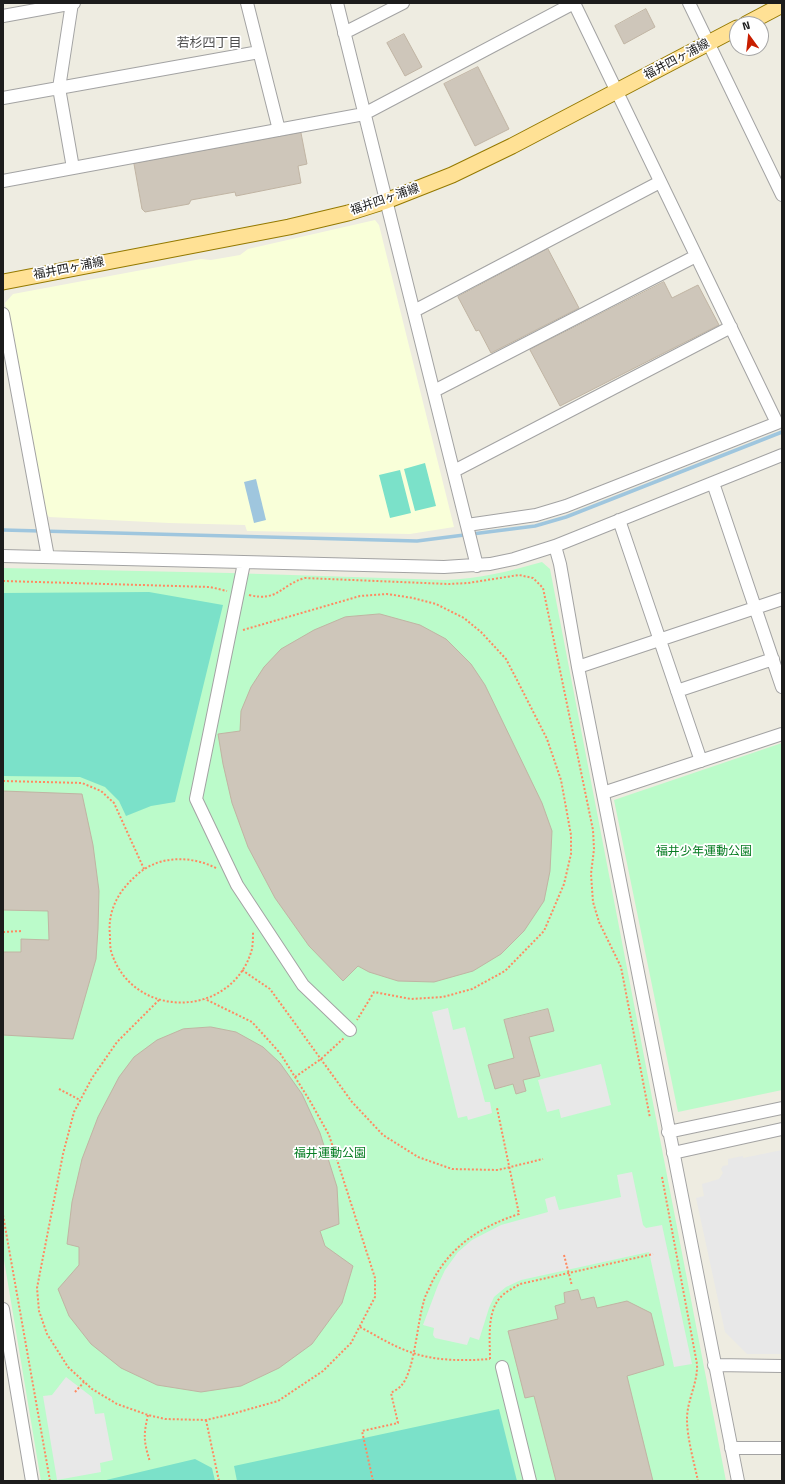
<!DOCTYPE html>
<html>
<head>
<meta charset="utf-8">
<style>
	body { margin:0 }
	#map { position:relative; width:785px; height:1484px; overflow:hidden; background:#eeece1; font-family:"Titillium Web",sans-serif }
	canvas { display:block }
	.frame { position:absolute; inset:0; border:4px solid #1c1c1c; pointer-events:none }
	.north { position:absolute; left:729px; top:16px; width:40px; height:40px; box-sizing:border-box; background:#fff; border:1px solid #a4a4a4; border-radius:50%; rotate:345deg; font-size:11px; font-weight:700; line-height:16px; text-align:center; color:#1c1c1c }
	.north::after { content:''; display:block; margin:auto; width:14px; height:18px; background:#c81e00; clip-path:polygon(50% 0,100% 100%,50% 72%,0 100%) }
</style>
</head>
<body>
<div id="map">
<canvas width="785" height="1484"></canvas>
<div class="frame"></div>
<div class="north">N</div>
</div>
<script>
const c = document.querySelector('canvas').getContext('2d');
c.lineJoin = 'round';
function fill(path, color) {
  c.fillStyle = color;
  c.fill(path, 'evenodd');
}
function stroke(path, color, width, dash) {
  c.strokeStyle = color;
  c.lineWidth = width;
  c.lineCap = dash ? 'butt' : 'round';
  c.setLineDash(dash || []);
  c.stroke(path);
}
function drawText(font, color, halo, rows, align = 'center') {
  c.font = font + ' "Titillium Web","Noto Sans JP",sans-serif';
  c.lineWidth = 3.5;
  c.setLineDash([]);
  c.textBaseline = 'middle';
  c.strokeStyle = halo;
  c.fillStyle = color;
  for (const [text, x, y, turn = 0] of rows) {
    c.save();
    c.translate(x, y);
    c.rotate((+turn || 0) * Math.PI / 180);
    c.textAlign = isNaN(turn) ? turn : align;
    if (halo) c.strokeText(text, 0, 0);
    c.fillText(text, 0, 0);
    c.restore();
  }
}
const education = new Path2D(`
	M 375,220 L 379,225 L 454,527 L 410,534 L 247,531 L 245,525 L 169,523 L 49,517 L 46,513 L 5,303 L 13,294 L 201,259 L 211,260 L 240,255 L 248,249 Z`);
const park = new Path2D(`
	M 542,562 L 550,569 L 726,1481 L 41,1481 L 3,1254 L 3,568 L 230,573 L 445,580 C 479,579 510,571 542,562 Z
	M 782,743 L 782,1090 L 678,1112 L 614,800 Z`);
const pitch = new Path2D(`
	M 425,463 L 436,506 L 415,511 L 404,469 Z
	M 400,470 L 411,513 L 390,518 L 379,475 Z
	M 149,592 L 223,605 L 175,802 L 151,806 L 126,816 L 119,801 L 105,787 L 80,777 L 3,776 L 3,593 Z
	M 499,1409 L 517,1481 L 237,1481 L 234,1466 Z
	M 195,1459 L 212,1468 L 215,1481 L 102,1481 Z`);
const parking = new Path2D(`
	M 448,1008 L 453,1030 L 465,1027 L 485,1102 L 490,1102 L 492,1113 L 468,1120 L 467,1116 L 458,1118 L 432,1012 Z
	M 601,1064 L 611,1105 L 561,1118 L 559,1109 L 547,1112 L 538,1080 Z
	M 782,1150 L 782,1354 L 747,1354 L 725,1332 L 696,1198 L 704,1196 L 702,1184 L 719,1179 L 723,1173 L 721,1169 L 723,1166 L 728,1165 L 728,1159 L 743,1156 L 743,1158 Z
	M 632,1172 L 643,1225 L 646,1228 L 662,1225 L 692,1364 L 674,1367 L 649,1252 L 521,1280 L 506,1287 L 494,1297 L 489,1308 L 479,1340 L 470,1337 L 467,1345 L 435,1338 L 433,1335 L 434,1328 L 423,1325 L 438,1285 L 445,1270 L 458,1252 L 472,1240 L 501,1225 L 548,1212 L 545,1199 L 555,1196 L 559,1210 L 621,1197 L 617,1175 Z
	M 66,1377 L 92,1397 L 95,1414 L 104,1413 L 113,1460 L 100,1463 L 101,1472 L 57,1480 L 43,1396 L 52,1395 Z`);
const water = new Path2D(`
	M 256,479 L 266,520 L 254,523 L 244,482 Z`);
const stream = new Path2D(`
	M 3,530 L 417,541 L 535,526 L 566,517 L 782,432`);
const building = new Path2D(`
	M 646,9 L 655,27 L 624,44 L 615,26 Z
	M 404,34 L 422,67 L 405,76 L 387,43 Z
	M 478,67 L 509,129 L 475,146 L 444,84 Z
	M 301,133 L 307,164 L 298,166 L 301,183 L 236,196 L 235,192 L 191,200 L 189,204 L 145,212 L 142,209 L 134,164 Z
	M 548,249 L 579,308 L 491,353 L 479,330 L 476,331 L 458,297 Z
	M 664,282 L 672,298 L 698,285 L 719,325 L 560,406 L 530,350 Z
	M 380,614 L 420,625 L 446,639 L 471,664 L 485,685 L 542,803 L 552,831 L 550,871 L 544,901 L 524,931 L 501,954 L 473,971 L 434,982 L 398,981 L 369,972 L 358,966 L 343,981 L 309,946 L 275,898 L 248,847 L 232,803 L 223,764 L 218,734 L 240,731 L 241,711 L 251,687 L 264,667 L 281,649 L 314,630 L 345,617 Z
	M 3,791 L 82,794 L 93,845 L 99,891 L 98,929 L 96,959 L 73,1039 L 3,1035 L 3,952 L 21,952 L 21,939 L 49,940 L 48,911 L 3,910 Z
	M 548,1009 L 554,1031 L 529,1037 L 540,1076 L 523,1080 L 526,1091 L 516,1094 L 513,1084 L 495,1089 L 488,1065 L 514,1058 L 504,1020 Z
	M 211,1027 L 236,1032 L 263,1047 L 280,1063 L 302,1094 L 320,1133 L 337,1187 L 339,1224 L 320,1231 L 325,1246 L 353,1266 L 342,1303 L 312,1344 L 279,1368 L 241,1386 L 201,1392 L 157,1385 L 121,1368 L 91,1344 L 69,1316 L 58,1289 L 79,1265 L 79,1247 L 67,1244 L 72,1202 L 82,1159 L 98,1117 L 119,1077 L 134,1057 L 157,1040 L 183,1029 Z
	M 578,1290 L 581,1300 L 594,1297 L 597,1308 L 627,1301 L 651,1313 L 664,1365 L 627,1376 L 653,1481 L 556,1481 L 534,1396 L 525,1398 L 508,1331 L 558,1319 L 555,1306 L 565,1303 L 564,1293 Z`);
const path = new Path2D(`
	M 3,581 L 210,587 L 227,591
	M 249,595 C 279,602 280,585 305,578 L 449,584 L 468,583 L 519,575 L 533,578 L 543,588 L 593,830 L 594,849 L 591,874 L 593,902 L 599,922 L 621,967 L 650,1118
	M 243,630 L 360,596 L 387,594 L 413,598 L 436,604 L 464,618 L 481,632 L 506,659 L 517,680 L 547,739 L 561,780 L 571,835 L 571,854 L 564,884 L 544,931 L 505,971 L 472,989 L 443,997 L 411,999 L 374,992 L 357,1020
	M 3,781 L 82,783 L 101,791 L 114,803 L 144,869
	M 216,868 C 192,856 161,855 139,873 C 120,889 107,909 110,936 C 110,941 110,946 111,951 C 132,1021 233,1019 252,949 C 253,943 253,936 253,931
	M 3,932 L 22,931
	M 242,970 L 270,989 L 352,1102 L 383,1135 L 418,1157 L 452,1169 L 498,1170 L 543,1159
	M 159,1000 L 117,1042 L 92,1078 L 74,1112 L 63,1154 L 37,1288 L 39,1311 L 47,1334 L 68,1367 L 92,1389 L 117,1404 L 148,1415 L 165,1419 L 206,1420 L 232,1414 L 278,1401 L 323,1371 L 351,1343 L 375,1297 L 375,1278 L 329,1135 L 310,1101 L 280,1053 L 252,1022 L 205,999
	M 295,1077 L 321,1059 L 344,1038
	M 59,1089 L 80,1100
	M 662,1177 L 697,1364 C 698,1383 687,1400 687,1419 C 687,1438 694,1462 698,1481
	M 3,1215 L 50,1481
	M 564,1255 L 572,1286
	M 360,1327 C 377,1336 394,1347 413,1353 C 437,1361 464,1361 490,1359
	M 490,1359 C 490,1339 486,1308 504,1294 C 509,1290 515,1287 520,1284 L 653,1254
	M 75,1392 L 84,1382
	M 148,1415 C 143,1436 144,1442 150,1462
	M 206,1420 L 219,1481
	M 373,1481 L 362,1431 L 398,1423 L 391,1393 C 394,1391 398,1389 401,1386 C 415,1371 417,1322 424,1301 C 425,1295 429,1290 431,1284 C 450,1246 480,1227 519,1214 L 497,1108`);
const minor = new Path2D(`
	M 72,3 L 59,88 L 73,168
	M 247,3 L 279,130
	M 337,3 L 477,566
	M 689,3 L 782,195
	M 3,16 L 74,3
	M 344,33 L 403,3
	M 3,98 L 259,52
	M 3,181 L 364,114 L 574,3
	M 414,311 L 660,182
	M 3,314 L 48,557
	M 434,391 L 696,256
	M 454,471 L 731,327
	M 713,483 L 782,687
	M 619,520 L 701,761
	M 467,525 L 536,515 L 566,506 L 777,423 L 574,3
	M 555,546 L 560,564 L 578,667 L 738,1481
	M 3,556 L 444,567 L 490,564 L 514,559 L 555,546 L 782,455
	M 244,563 L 196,799 L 237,885 L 303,985 L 350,1030
	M 578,667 L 782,599
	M 677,691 L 773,659
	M 603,793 L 782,734
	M 668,1132 L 782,1108
	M 673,1153 L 782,1129
	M 3,1309 L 32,1481
	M 714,1365 L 782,1366
	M 502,1367 L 530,1481
	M 731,1448 L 782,1448`);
const major = new Path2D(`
	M 746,24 L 782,5
	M 3,282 L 289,227 L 348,213 L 386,201 L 452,175 L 512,146 L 737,28`);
const streetNames = [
	["福井四ヶ浦線",677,60,-28],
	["福井四ヶ浦線",385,200,-19],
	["福井四ヶ浦線",69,269,-11]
];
const parkNames = [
	["福井少年運動公園",704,852],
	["福井運動公園",330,1154]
];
const neighbourhoodNames = [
	["若杉四丁目",209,44]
];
fill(education, '#f9ffd9');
fill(park, '#bbfbca');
fill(pitch, '#7be1c9');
fill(parking, '#e8e8e8');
fill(water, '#9fc6de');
stroke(stream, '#9fc6de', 3.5);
fill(building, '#cec6ba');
stroke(building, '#c0b4a3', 1);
stroke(minor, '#a3a3a3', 14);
stroke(major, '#947900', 17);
stroke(path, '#ff8961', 2, [2, 2]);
stroke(minor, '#fff', 12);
stroke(major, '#ffe195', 15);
drawText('12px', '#1c1c1c', '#fff', streetNames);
drawText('12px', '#077d23', '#fff', parkNames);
drawText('13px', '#4f4f4f', '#fff', neighbourhoodNames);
</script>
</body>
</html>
